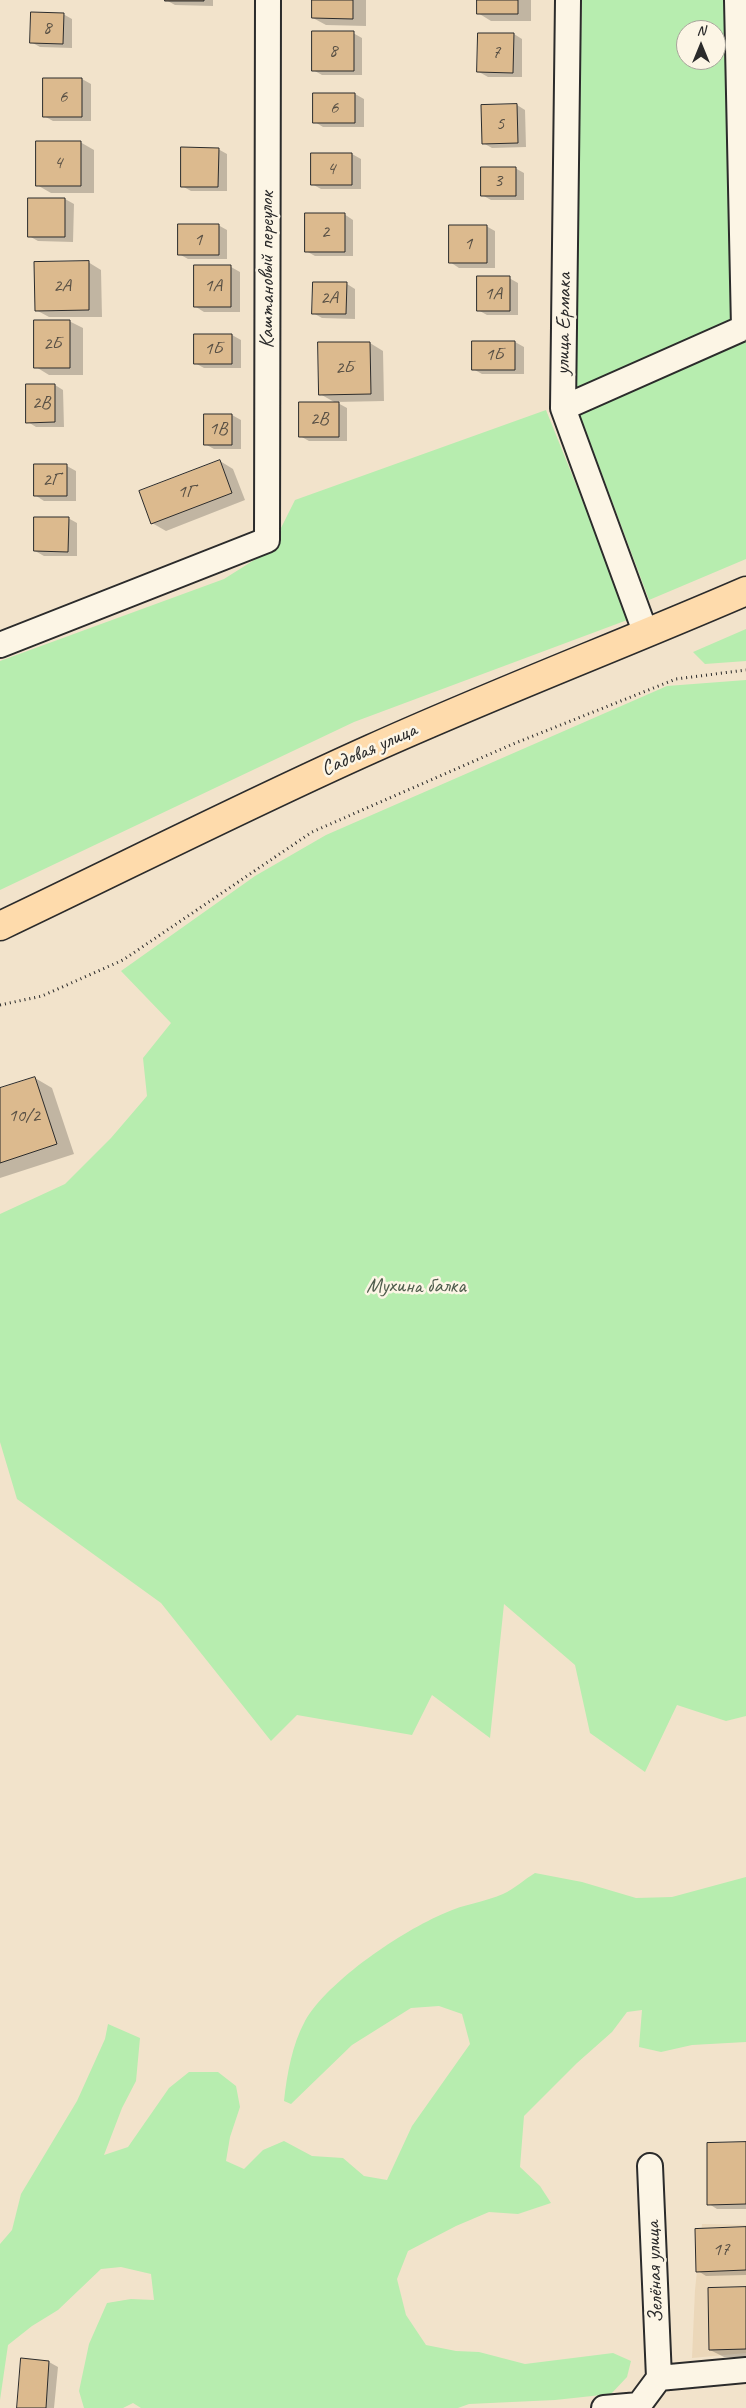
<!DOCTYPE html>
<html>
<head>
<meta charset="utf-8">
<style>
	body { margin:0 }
	#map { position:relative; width:746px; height:2408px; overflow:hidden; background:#f2e3cb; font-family:Caveat,sans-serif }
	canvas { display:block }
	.north { position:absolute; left:676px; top:20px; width:50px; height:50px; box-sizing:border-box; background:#fcf5e5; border:1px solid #a8a49b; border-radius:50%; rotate:0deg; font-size:14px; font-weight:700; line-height:20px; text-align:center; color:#2b2b2b }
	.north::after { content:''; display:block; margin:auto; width:18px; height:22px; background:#2b2b2b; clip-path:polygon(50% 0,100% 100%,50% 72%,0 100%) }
</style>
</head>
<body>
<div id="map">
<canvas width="746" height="2408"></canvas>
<div class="north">N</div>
</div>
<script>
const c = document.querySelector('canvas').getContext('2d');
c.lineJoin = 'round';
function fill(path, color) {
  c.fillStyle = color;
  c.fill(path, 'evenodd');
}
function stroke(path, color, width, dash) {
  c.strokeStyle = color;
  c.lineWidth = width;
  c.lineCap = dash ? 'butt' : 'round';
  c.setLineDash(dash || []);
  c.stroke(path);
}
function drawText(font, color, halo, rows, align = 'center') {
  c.font = font + ' Caveat,sans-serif';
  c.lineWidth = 5;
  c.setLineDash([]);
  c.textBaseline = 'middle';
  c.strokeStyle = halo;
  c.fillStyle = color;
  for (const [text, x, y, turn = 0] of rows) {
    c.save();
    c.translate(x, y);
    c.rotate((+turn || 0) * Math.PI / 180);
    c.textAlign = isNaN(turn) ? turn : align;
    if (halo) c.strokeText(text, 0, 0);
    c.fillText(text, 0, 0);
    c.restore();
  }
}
const built = new Path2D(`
	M 702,2224 L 746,2225 L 746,2353 L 692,2358 L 695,2290 Z`);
const green = new Path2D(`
	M 582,0 L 730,0 L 730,321 L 572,396 ZM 686,30 L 716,30 L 716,60 L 686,60 Z
	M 746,337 L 746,559 L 649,600 L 579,413 Z
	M 546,410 L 630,619 L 354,722 L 0,890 L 0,661 L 224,579 L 270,550 L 295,500 Z
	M 746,629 L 746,661 L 705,664 L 693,652 Z
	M 746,680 L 746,1716 L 726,1721 L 677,1705 L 645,1772 L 590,1733 L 575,1665 L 504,1604 L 490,1738 L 432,1695 L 412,1735 L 297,1715 L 271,1741 L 161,1603 L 17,1499 L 0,1442 L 0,1214 L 65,1184 L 111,1138 L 147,1096 L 143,1058 L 171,1023 L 121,971 L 255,876 L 326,835 L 667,686 Z
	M 535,1873 L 582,1882 L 636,1898 L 672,1897 L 746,1877 L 746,2042 L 692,2045 L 661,2052 L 639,2047 L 642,2010 L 627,2012 L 612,2032 L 577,2063 L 524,2116 L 520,2167 L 540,2186 L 551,2203 L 518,2214 L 489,2212 L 456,2226 L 408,2251 L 397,2279 L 406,2315 L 426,2345 L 456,2351 L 479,2352 L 525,2364 L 613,2353 L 631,2361 L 627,2377 L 611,2394 L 555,2400 L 469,2404 L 458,2408 L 141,2408 L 133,2403 L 123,2408 L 84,2408 L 79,2391 L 89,2344 L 107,2303 L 131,2299 L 154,2300 L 151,2274 L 121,2267 L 101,2269 L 58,2310 L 32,2326 L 8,2345 L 0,2400 L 0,2244 L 12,2230 L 21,2194 L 77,2101 L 105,2039 L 108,2024 L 140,2038 L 136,2081 L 122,2108 L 104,2155 L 128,2147 L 169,2088 L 189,2072 L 218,2072 L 236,2086 L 240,2107 L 230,2137 L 226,2161 L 244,2169 L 263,2150 L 284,2141 L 312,2156 L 343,2158 L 364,2176 L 387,2180 L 412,2126 L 470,2044 L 462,2014 L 439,2006 L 411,2008 L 352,2045 L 291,2104 L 284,2101 C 287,2074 292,2045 305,2021 C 329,1980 402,1931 445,1913 C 464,1904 485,1902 503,1894 C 514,1889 525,1879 535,1873 Z`);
const shadow = new Path2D(`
	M 166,0 L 213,0 L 213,6 L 175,5 Z
	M 313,0 L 366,0 L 366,26 L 326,25 L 313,18 Z
	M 478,0 L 531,0 L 531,21 L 491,21 L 478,13 Z
	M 63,14 L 72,19 L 72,48 L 40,47 L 31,42 Z
	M 353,33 L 362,38 L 362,75 L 322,75 L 313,70 Z
	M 514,34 L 522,39 L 522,77 L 488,77 L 479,72 Z
	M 82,79 L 91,84 L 91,121 L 53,121 L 44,116 Z
	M 355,94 L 364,99 L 364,127 L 323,127 L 315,122 Z
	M 517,105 L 525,110 L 526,147 L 492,148 L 483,143 Z
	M 80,142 L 94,150 L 94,193 L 51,193 L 37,185 Z
	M 218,149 L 227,154 L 227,191 L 191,191 L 182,186 Z
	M 312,154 L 352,154 L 361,159 L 361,189 L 321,189 L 312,184 Z
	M 515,168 L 524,173 L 524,200 L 491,200 L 482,195 Z
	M 29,199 L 65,199 L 74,204 L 73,242 L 38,241 L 29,236 Z
	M 344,214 L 353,220 L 353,256 L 315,256 L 306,251 Z
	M 218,225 L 227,230 L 227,259 L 188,259 L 179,254 Z
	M 486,226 L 495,231 L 495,268 L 459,268 L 450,262 Z
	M 88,262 L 101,270 L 102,317 L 49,317 L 36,310 Z
	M 231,267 L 240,272 L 240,312 L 204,312 L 196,307 Z
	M 509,278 L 518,283 L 518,315 L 487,315 L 478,310 Z
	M 347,284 L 355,289 L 355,319 L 322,318 L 313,313 Z
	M 69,321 L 83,328 L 83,375 L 49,375 L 36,367 Z
	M 232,335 L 241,340 L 241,368 L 204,368 L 195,363 Z
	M 474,342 L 515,342 L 524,347 L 524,374 L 482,374 L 473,369 Z
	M 370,343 L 383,351 L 384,401 L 336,402 L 347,408 L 347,441 L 309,441 L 300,436 L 336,403 L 320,394 Z
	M 55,385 L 63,390 L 64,427 L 36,427 L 28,422 Z
	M 232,415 L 241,420 L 241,449 L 214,449 L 205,444 Z
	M 220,461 L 233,469 L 245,500 L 166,531 L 152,523 Z
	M 67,466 L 76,471 L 76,501 L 44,501 L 35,495 Z
	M 68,518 L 77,523 L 77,556 L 44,556 L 35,551 Z
	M 35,1078 L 52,1088 L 74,1154 L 0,1178 L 0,1089 Z
	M 746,2144 L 746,2209 L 717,2209 L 709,2204 Z
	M 746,2228 L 746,2275 L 706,2276 L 698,2271 Z
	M 746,2288 L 746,2357 L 724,2357 L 710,2350 Z
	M 23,2360 L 49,2362 L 58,2367 L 54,2408 L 19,2408 Z`);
const building = new Path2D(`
	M 165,0 L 204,0 L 204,1 L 165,1 Z
	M 312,0 L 353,0 L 353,19 L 312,18 Z
	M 477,0 L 518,0 L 518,14 L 477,14 Z
	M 31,12 L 64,13 L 63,44 L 30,43 Z
	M 312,31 L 354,31 L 354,71 L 312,71 Z
	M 478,33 L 514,33 L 513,73 L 477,72 Z
	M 43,78 L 82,78 L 82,117 L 43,117 Z
	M 313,93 L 355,93 L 355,123 L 313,123 Z
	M 517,104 L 518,143 L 482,144 L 481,105 Z
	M 36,141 L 81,141 L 81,186 L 36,186 Z
	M 181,147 L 219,148 L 218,187 L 181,187 Z
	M 311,153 L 352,153 L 352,185 L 311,185 Z
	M 481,167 L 516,167 L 516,196 L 481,196 Z
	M 28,198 L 65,198 L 65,237 L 28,237 Z
	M 305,213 L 345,213 L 345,252 L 305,252 Z
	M 178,224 L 219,224 L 219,255 L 178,255 Z
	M 449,225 L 487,225 L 487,263 L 449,263 Z
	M 89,261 L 89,310 L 35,311 L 34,262 Z
	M 194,265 L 231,265 L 231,307 L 194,307 Z
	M 477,276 L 510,276 L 510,311 L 477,311 Z
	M 313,282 L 347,282 L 346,314 L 312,314 Z
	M 34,320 L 70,320 L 70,368 L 34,368 Z
	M 194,334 L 232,334 L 232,364 L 194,364 Z
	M 472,341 L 515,341 L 515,370 L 472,370 Z
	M 318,342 L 370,342 L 371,394 L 319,395 Z
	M 26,384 L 55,384 L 55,422 L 26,423 Z
	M 299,402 L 339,402 L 339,437 L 299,437 Z
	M 204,414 L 232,414 L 232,445 L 204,445 Z
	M 220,460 L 232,493 L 151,524 L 139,491 Z
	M 34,464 L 67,464 L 67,496 L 34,496 Z
	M 34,517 L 69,517 L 68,552 L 34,551 Z
	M 35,1077 L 57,1144 L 0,1163 L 0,1088 Z
	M 746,2142 L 746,2204 L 707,2205 L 707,2143 Z
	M 746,2227 L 746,2270 L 696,2272 L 695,2229 Z
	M 746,2287 L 746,2349 L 709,2350 L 708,2288 Z
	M 21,2358 L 49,2361 L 46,2408 L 17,2408 Z`);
const path = new Path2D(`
	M 0,1005 L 42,996 L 123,960 L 312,832 L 513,744 L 676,679 L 746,670`);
const minor = new Path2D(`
	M 568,0 L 563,408 L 646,634
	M 737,0 L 744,328
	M 563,408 L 746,327
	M 0,645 L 267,540 L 268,0
	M 650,2166 L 659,2378
	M 604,2408 L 639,2405
	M 639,2408 L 639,2405 L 659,2378 L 746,2370`);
const major = new Path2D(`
	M 0,926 C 124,867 246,805 371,749 C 495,693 621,645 746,591`);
const numberNames = [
	["8",47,28],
	["8",333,51],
	["7",496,53],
	["6",63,97],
	["6",334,108],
	["5",500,124],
	["4",58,163],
	["4",331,169],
	["3",498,181],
	["2",325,232],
	["1",198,240],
	["1",468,244],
	["2А",62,286],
	["1А",213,286],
	["1А",493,294],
	["2А",329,298],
	["2Б",52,344],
	["1Б",213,349],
	["1Б",494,355],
	["2Б",344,368],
	["2В",41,403],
	["2В",319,419],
	["1В",218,429],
	["2Г",51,480],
	["1Г",186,492],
	["10/2",24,1116],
	["17",721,2250]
];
const streetNames = [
	["Каштановый переулок",267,270,-90],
	["улица Ермака",564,324,-89],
	["Садовая улица",369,750,-24],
	["Зелёная улица",655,2272,-92]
];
const parkNames = [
	["Мухина балка",416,1286]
];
fill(built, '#ebd7b9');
fill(green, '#b7edaf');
fill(shadow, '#0003');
fill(building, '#dcba8e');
stroke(building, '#2b2b2b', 1);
stroke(minor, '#2b2b2b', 28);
stroke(major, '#2b2b2b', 31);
stroke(path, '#2b2b2b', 3, [1, 4]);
stroke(minor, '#fcf5e5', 24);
stroke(major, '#fedbac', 28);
drawText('19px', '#574f44', null, numberNames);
drawText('21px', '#2b2b2b', '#fcf5e5', streetNames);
drawText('21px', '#4e5c4c', '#fcf5e5', parkNames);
</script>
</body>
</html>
